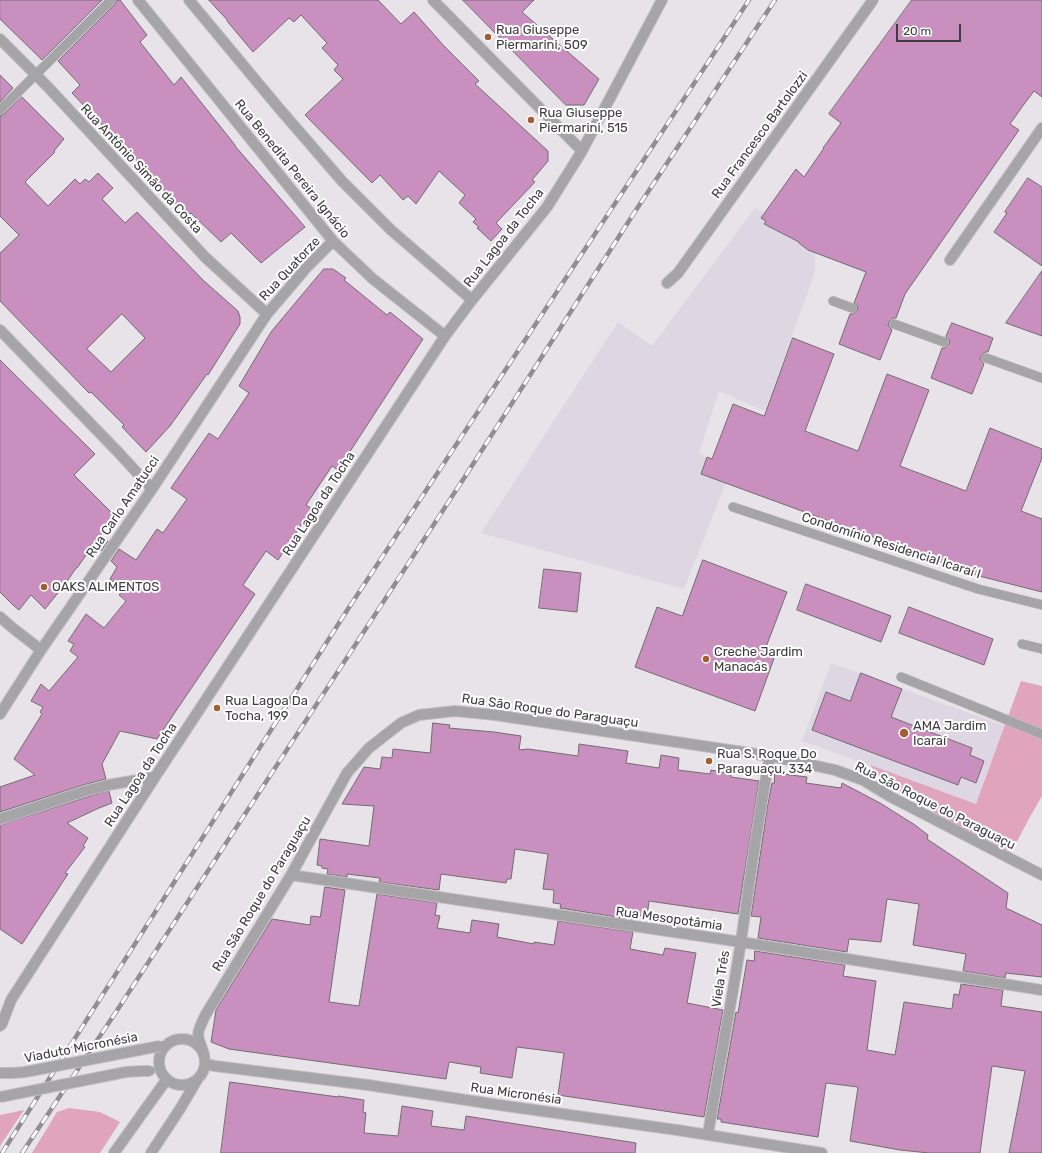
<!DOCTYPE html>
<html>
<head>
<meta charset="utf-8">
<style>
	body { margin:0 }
	#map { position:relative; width:1042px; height:1153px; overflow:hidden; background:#e7e3e9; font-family:Rubik,sans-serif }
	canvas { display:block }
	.scale { position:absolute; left:896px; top:24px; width:65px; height:18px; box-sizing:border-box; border:2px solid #3e3c3e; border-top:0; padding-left:5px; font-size:12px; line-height:14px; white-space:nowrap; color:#3e3c3e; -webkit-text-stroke:3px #fff; paint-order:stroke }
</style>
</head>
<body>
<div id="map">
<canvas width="1042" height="1153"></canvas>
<div class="scale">20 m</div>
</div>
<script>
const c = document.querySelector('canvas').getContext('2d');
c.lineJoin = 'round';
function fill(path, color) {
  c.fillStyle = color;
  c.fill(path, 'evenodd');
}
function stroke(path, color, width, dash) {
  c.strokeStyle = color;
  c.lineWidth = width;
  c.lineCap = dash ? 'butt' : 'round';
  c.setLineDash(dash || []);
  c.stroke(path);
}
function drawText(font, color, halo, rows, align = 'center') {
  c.font = font + ' Rubik,sans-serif';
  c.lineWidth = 4;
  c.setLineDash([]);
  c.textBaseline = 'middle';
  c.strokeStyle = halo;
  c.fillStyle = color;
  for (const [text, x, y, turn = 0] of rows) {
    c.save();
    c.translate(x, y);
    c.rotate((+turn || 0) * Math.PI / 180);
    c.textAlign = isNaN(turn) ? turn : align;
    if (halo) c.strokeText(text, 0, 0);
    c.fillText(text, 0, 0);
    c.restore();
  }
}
const built = new Path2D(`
	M 755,208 L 808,233 L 815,252 L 815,272 L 765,411 L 719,391 L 699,453 L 731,470 L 684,589 L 481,533 L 618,322 L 652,346 Z
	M 831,663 L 1005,726 L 976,804 L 802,741 Z`);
const green = new Path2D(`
	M 1021,681 L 1042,686 L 1042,796 L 1030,817 L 1016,843 L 1008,850 L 997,851 L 883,781 L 870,765 L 976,804 Z
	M 69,1108 L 100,1112 L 120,1122 L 100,1153 L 32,1153 L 57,1112 Z
	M 24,1110 L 0,1146 L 0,1115 Z`);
const building = new Path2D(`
	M 0,0 L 102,0 L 42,60 L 0,19 Z
	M 117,0 L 120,0 L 147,35 L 140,42 L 174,85 L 181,77 L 235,145 L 235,146 L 305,227 L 261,263 L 231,233 L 221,242 L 191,213 L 190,214 L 180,204 L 178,206 L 104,125 L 103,126 L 72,93 L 80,85 L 58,61 L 115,4 Z
	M 209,0 L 378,0 L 401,24 L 414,12 L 444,46 L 479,81 L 475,84 L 548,151 L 548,161 L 532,180 L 535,182 L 496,223 L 502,229 L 491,241 L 477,228 L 479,227 L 473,222 L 476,219 L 459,203 L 465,195 L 439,171 L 416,204 L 408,196 L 403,200 L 380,175 L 372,183 L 305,115 L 343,79 L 334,70 L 338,65 L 322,48 L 327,43 L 301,15 L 294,22 L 289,18 L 253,52 L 227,21 L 227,20 Z
	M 463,0 L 534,0 L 522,12 L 599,79 L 584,105 L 566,105 Z
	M 912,0 L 1042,0 L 1042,97 L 1034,91 L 1022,107 L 1010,124 L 1019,130 L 905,294 L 896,318 L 893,318 L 889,322 L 888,325 L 892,330 L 880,360 L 839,344 L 850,314 L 853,314 L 857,310 L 858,307 L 854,303 L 866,272 L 808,250 L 799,243 L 799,242 L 764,224 L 766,221 L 761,218 L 796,169 L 804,177 L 824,148 L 823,148 L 841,123 L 829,114 Z
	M 0,75 L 13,88 L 0,102 Z
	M 22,97 L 64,139 L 54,151 L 55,152 L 25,182 L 48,206 L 75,179 L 80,184 L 85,179 L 89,182 L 98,173 L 113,188 L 102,199 L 125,223 L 137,212 L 204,281 L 238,311 L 240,317 L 240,324 L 208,375 L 207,374 L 170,426 L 146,452 L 122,427 L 124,425 L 91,392 L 89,393 L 0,301 L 0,253 L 19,235 L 0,216 L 0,116 L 4,114 ZM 122,314 L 145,338 L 111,372 L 87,349 Z
	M 1028,178 L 1042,187 L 1042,266 L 994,232 L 1007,213 L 1005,212 Z
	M 324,269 L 333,269 L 346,278 L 344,280 L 387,315 L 390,312 L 423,339 L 338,470 L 332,466 L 306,505 L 312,509 L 278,560 L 266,551 L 243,585 L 255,594 L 157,739 L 120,731 L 102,764 L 106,779 L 83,785 L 0,812 L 0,787 L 35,775 L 14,759 L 42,714 L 40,712 L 43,707 L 31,701 L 41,684 L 49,691 L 78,657 L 70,651 L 74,644 L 68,641 L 86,614 L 104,628 L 126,601 L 119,595 L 123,590 L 110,579 L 117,567 L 111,561 L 119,549 L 136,560 L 157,529 L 163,533 L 187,499 L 171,488 L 209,433 L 218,439 L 249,393 L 239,386 L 271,332 Z
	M 1042,271 L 1042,336 L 1006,323 Z
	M 952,323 L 993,338 L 988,352 L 985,352 L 981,356 L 980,359 L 984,364 L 972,394 L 931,378 L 942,348 L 945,348 L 949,344 L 950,341 L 946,337 Z
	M 793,338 L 834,354 L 805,431 L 858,451 L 887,374 L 929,390 L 900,466 L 966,491 L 990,428 L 1042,449 L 1042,458 L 1021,511 L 1042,519 L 1042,592 L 979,576 L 701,474 L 707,457 L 712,459 L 733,404 L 764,416 Z
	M 0,360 L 95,454 L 74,475 L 114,515 L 100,536 L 108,541 L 101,551 L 94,544 L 77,568 L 76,568 L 66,583 L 45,609 L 31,595 L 19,610 L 13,605 L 0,592 Z
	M 703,560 L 787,592 L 766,647 L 777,650 L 755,711 L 635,667 L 657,607 L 682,616 Z
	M 544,569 L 581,573 L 577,612 L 539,608 Z
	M 806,584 L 891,616 L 881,642 L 797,610 Z
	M 909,607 L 993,639 L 984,665 L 899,633 Z
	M 861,673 L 902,689 L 891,717 L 972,748 L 970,755 L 984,761 L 976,783 L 961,777 L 958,785 L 812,730 L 826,692 L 850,701 Z
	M 433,723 L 450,725 L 449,728 L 494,732 L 521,736 L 519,750 L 528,749 L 578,756 L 579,744 L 628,751 L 626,763 L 659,768 L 661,755 L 679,758 L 678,770 L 710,774 L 711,770 L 731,774 L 731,777 L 759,781 L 738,914 L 649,901 L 647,916 L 635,915 L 635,920 L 560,908 L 561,904 L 553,903 L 554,890 L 543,889 L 548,854 L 515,849 L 511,879 L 507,879 L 506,883 L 441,874 L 439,890 L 379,882 L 380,878 L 347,874 L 347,877 L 327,874 L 328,869 L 322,868 L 322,866 L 317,865 L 320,839 L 369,846 L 374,806 L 342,804 L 364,767 L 380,769 L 382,757 L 392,758 L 393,749 L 430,753 Z
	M 775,773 L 807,777 L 806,783 L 841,788 L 842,783 L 880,803 L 915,825 L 928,835 L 927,839 L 1008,893 L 1006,908 L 1042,925 L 1042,977 L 1006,973 L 1005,978 L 963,971 L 966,954 L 913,945 L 919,904 L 887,899 L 881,942 L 849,939 L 847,952 L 758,938 L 761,917 L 751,916 L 768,803 L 772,783 L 774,783 Z
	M 109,791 L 112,803 L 99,808 L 67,823 L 88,838 L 83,846 L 85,847 L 65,873 L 68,874 L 22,944 L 0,929 L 0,825 L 87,797 Z
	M 325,887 L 345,890 L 329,1002 L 359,1006 L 377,894 L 437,903 L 435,915 L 440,916 L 437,928 L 470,933 L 472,920 L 499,924 L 497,937 L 534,944 L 534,942 L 554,945 L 558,921 L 633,932 L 630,949 L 663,955 L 665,948 L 696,953 L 687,1003 L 723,1010 L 704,1117 L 558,1095 L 564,1053 L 517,1047 L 512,1078 L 480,1073 L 481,1067 L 449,1062 L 446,1079 L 229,1049 L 211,1042 L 216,1010 L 272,919 L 310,925 L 311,916 L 320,917 Z
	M 755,951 L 845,965 L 843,976 L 876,981 L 867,1050 L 895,1055 L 904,1002 L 952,1009 L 954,994 L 959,995 L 961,984 L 1003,990 L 1001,1006 L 1042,1012 L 1042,1153 L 1009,1153 L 1025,1071 L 992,1066 L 980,1153 L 929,1153 L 900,1150 L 850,1141 L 858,1087 L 826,1083 L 818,1137 L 721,1122 L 721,1119 L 717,1119 L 736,1012 L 738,1013 L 747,960 L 754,961 Z
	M 230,1082 L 338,1097 L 338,1096 L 364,1100 L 363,1112 L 366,1113 L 364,1133 L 398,1136 L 402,1106 L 433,1111 L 431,1126 L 464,1130 L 466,1116 L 636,1143 L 635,1153 L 221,1153 Z`);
const lane = new Path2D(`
	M 0,110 L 111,0
	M 833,301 L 852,308
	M 894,324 L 944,342
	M 986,358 L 1042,378
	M 733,507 L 978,589 L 1042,605
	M 1022,644 L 1042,649
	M 901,677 L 1042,734`);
const street = new Path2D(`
	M 138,0 L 333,241 L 373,279 L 445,336
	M 189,0 L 278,107 L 342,181 L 391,230 L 472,300
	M 433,0 L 582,151
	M 0,39 L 48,87 L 205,257 L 267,314
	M 950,260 L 1042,128
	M 667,283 L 678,273 L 873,0
	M 0,330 L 118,452 L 152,489
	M 0,617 L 14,629 L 41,650
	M 0,714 L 41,650 L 152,489 L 267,314 L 307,267 L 333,241
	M 0,819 L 85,791 L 108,785 L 155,777
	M 291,875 L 741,942 L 1042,990
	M 0,1026 L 2,1024 L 11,1000 L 155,777 L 445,336 L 472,300 L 547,207 L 582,151 L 662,0
	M159 1062a23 23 0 1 1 46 0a23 23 0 1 1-46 0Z
	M 204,1054 C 196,1033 196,1034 206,1014 L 291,875 L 347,773 L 369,748 L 401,723 L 419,715 L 455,711 L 495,715 L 770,756 L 835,770 L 863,780 L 891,797 L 1042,875
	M 205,1064 L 215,1066 L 368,1085 L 499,1105 L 677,1130 L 822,1153
	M 708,1135 C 718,1070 731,1006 741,941 C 750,879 758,817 770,756
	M 114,1153 L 167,1079
	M 151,1153 L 180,1109 L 197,1080`);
const rail = new Path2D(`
	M 2,1153 L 346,612 L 749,0
	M 22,1153 L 116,1012 L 466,475 L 636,210 L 775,0`);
const streetBridge = new Path2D(`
	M 0,1073 L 13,1073 L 25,1072 L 160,1046
	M 0,1097 L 126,1072 L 142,1071 L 150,1071`);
const markers = [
	[488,37,4,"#a25e2f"],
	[531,120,4,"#a25e2f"],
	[44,587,4,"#a25e2f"],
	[706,659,4,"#a25e2f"],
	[217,708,4,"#a25e2f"],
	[904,733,5,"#a25e2f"],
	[709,761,4,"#a25e2f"]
];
const poiNames = [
	["Rua Giuseppe",496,30],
	["Piermarini, 509",496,45],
	["Rua Giuseppe",539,113],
	["Piermarini, 515",539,128],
	["OAKS ALIMENTOS",52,587],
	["Creche Jardim",714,652],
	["Manacás",714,667],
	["Rua Lagoa Da",225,701],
	["Tocha, 199",225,716],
	["AMA Jardim",913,726],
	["Icaraí",913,741],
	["Rua S. Roque Do",717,754],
	["Paraguaçu, 334",717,769]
];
const streetNames = [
	["Rua Francesco Bartolozzi",760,135,-54],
	["Rua Antônio Simão da Costa",141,169,47],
	["Rua Benedita Pereira Ignácio",292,169,51],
	["Rua Lagoa da Tocha",504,238,-52],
	["Rua Quatorze",290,269,-47],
	["Rua Lagoa da Tocha",319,504,-57],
	["Rua Carlo Amatucci",123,507,-56],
	["Condomínio Residencial Icaraí I",891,546,18],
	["Rua São Roque do Paraguaçu",550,711,8],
	["Rua Lagoa da Tocha",141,775,-57],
	["Rua São Roque do Paraguaçu",935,806,27],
	["Rua São Roque do Paraguaçu",262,894,-59],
	["Rua Mesopotâmia",669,919,8],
	["Viela Três",721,979,-81],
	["Viaduto Micronésia",81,1048,-11],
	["Rua Micronésia",516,1094,8]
];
fill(built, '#ded6e2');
fill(green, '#e1a4bd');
fill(building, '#c98fbe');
stroke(building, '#726c70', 1);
stroke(lane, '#c2bec3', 10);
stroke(street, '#c2bec3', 12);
stroke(lane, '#a5a4a7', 9);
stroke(street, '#a5a4a7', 10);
stroke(rail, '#918e92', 4.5);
stroke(rail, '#fff', 3, [9]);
stroke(streetBridge, '#c2bec3', 12, []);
stroke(streetBridge, '#a5a4a7', 10);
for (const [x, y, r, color] of markers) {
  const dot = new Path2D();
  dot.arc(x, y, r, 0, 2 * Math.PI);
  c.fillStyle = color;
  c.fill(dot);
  stroke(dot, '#fff', 1.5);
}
drawText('13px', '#3e3c3e', '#fff', poiNames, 'left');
drawText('13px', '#3e3c3e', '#fff', streetNames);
</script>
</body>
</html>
